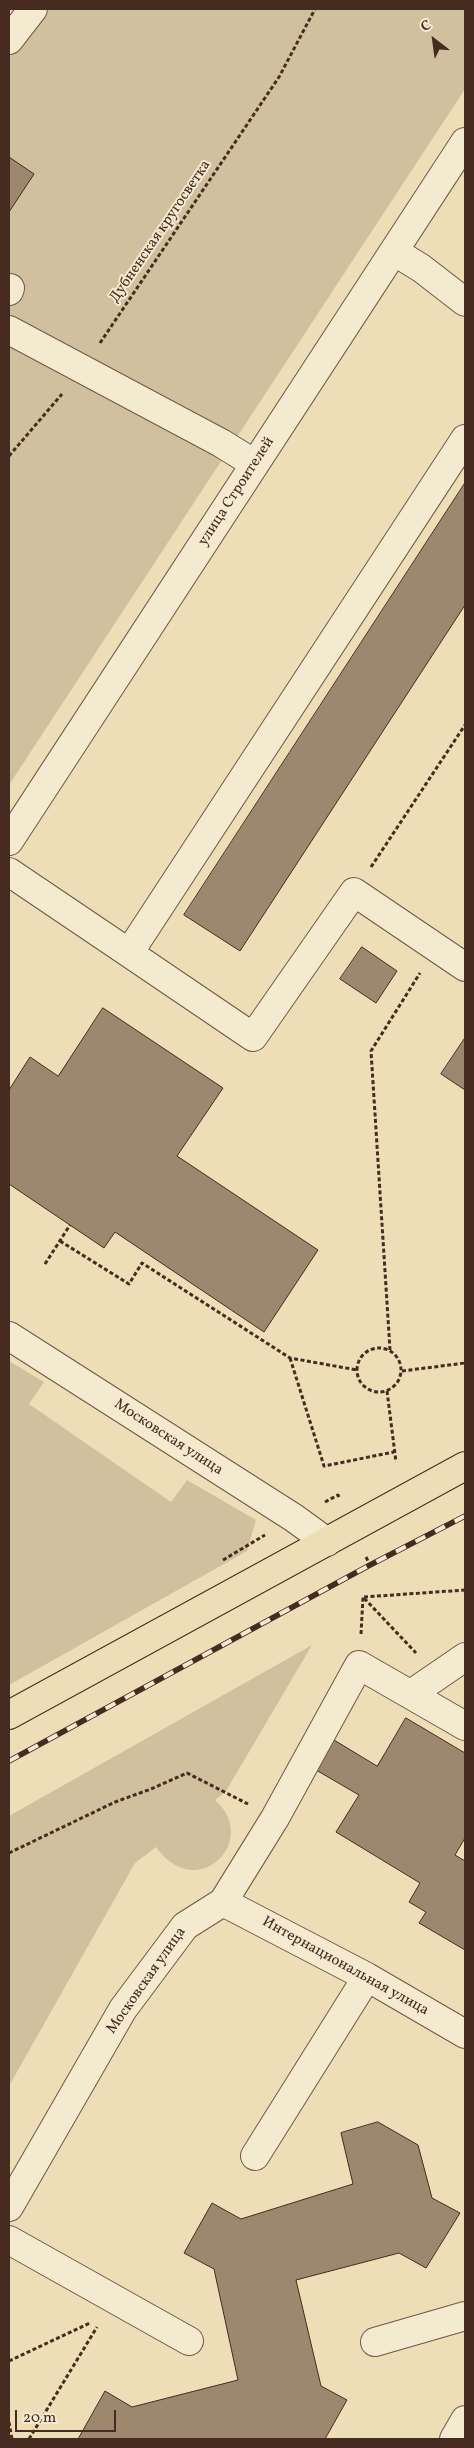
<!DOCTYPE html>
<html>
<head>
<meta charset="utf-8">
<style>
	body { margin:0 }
	#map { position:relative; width:474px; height:2448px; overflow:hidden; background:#eedeb7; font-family:Vollkorn,serif }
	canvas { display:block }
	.frame { position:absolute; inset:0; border:10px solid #452b20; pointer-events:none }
	.north { position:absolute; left:409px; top:15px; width:50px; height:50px; -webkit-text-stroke:4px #f4ead0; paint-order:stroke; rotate:330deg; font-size:14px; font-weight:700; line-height:20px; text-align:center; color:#452b20 }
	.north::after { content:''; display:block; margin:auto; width:18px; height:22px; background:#452b20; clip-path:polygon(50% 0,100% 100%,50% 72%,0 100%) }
	.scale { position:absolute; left:15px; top:2410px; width:101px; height:22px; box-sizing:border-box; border:2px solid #452b20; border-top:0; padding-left:6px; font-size:15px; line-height:18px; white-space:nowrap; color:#452b20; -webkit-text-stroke:4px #f4ead0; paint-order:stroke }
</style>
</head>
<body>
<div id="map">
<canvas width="474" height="2448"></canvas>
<div class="frame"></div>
<div class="north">С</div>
<div class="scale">20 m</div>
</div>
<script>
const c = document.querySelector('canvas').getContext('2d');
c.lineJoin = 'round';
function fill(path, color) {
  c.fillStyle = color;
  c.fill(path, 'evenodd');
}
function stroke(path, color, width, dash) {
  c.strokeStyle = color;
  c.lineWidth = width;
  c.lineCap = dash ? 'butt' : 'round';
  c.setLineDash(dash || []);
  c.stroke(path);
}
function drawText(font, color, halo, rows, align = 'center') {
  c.font = font + ' Vollkorn,serif';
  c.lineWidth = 4;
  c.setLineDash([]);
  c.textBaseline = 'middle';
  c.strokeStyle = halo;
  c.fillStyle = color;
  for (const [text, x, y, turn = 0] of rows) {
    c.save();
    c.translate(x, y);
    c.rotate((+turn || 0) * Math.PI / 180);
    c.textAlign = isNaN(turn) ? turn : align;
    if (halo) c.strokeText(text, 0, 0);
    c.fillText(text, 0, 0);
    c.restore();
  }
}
const green = new Path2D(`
	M 37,9 L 465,9 L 465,89 L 9,785 L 9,44 Z
	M 9,1361 L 44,1382 L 29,1404 L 171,1502 L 187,1480 L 256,1520 L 247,1551 L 9,1685 Z
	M 312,1645 L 226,1791 L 215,1800 C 261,1840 197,1905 156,1847 L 135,1863 L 9,2086 L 9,1816 Z`);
const building = new Path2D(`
	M 9,157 L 34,174 L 9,212 Z
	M 465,483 L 465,605 L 240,951 L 184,915 Z
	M 362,947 L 397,971 L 376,1003 L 340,979 Z
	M 103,1008 L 223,1088 L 177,1156 L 318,1250 L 264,1332 L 115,1232 L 104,1248 L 9,1184 L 9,1090 L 30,1057 L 58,1076 Z
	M 465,1038 L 465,1090 L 441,1074 Z
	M 406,1718 L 465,1753 L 465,1838 L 455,1855 L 465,1861 L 465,1950 L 419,1923 L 426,1912 L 409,1902 L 420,1883 L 336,1832 L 359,1795 L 316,1770 L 334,1740 L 377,1766 Z
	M 378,2122 L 418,2145 L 432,2198 L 460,2213 L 426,2268 L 399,2253 L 296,2280 L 321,2386 L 347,2400 L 325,2439 L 78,2439 L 105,2391 L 132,2407 L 238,2380 L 214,2269 L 184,2253 L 212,2203 L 241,2219 L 353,2184 L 341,2133 Z`);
const path = new Path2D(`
	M 100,343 L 279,77 L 315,9
	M 9,456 L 62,394
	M 371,867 L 465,725
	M 60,1241 L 129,1284 L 142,1263 L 290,1358 L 357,1370
	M 45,1264 L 70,1225
	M357 1370a22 22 0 1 1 44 0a22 22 0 1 1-44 0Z
	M 390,1350 L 371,1051 L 420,973
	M 290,1358 L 324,1466 L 394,1452
	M 402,1371 L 465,1363
	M 387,1391 L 396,1462
	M 325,1502 L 338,1495 L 340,1499
	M 366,1557 L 370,1565
	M 223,1560 L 265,1535
	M 364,1597 L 465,1590
	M 361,1634 L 363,1597 L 416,1653
	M 9,1853 L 115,1802 L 151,1789 L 187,1773 L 248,1804
	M 9,2361 L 90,2323
	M 9,2422 L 12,2439
	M 29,2439 L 97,2327`);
const minor = new Path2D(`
	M 9,40 L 33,9
	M 395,252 L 421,268 L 465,302
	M 9,291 L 10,288
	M 9,330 L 221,443 L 255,464
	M 9,841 L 465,142
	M 9,872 L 129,953 L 465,439
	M 129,953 L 253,1037 L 354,892 L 465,967
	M 9,1336 L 294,1518 L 327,1542
	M 411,1694 L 465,1657
	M 223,1902 L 367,1977 L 465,2034
	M 255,2156 L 367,1977
	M 9,2207 L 123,2009 L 185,1926 L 223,1902 L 275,1818 L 359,1665 L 465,1726
	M 9,2240 L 189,2341
	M 375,2342 L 465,2316
	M 454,2439 L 465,2420`);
const major = new Path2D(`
	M 9,1715 L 465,1466`);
const rail = new Path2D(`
	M 9,1761 L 370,1565 L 465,1516`);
const streetNames = [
	["Дубненская кругосветка",161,232,-56],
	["улица Строителей",237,492,-57],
	["Московская улица",168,1438,33],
	["Интернациональная улица",345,1967,29],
	["Московская улица",147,1981,-55]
];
fill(green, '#d1c09d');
fill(building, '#9d886f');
stroke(building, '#452b20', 1);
stroke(minor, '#6f5846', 30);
stroke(major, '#452b20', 30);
stroke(path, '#452b20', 3, [4, 2.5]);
stroke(minor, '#f4ead0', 28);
stroke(major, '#eedeb7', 28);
stroke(rail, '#452b20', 5.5);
stroke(rail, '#f4ead0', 4, [11]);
drawText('15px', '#452b20', '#f4ead0', streetNames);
</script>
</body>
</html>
